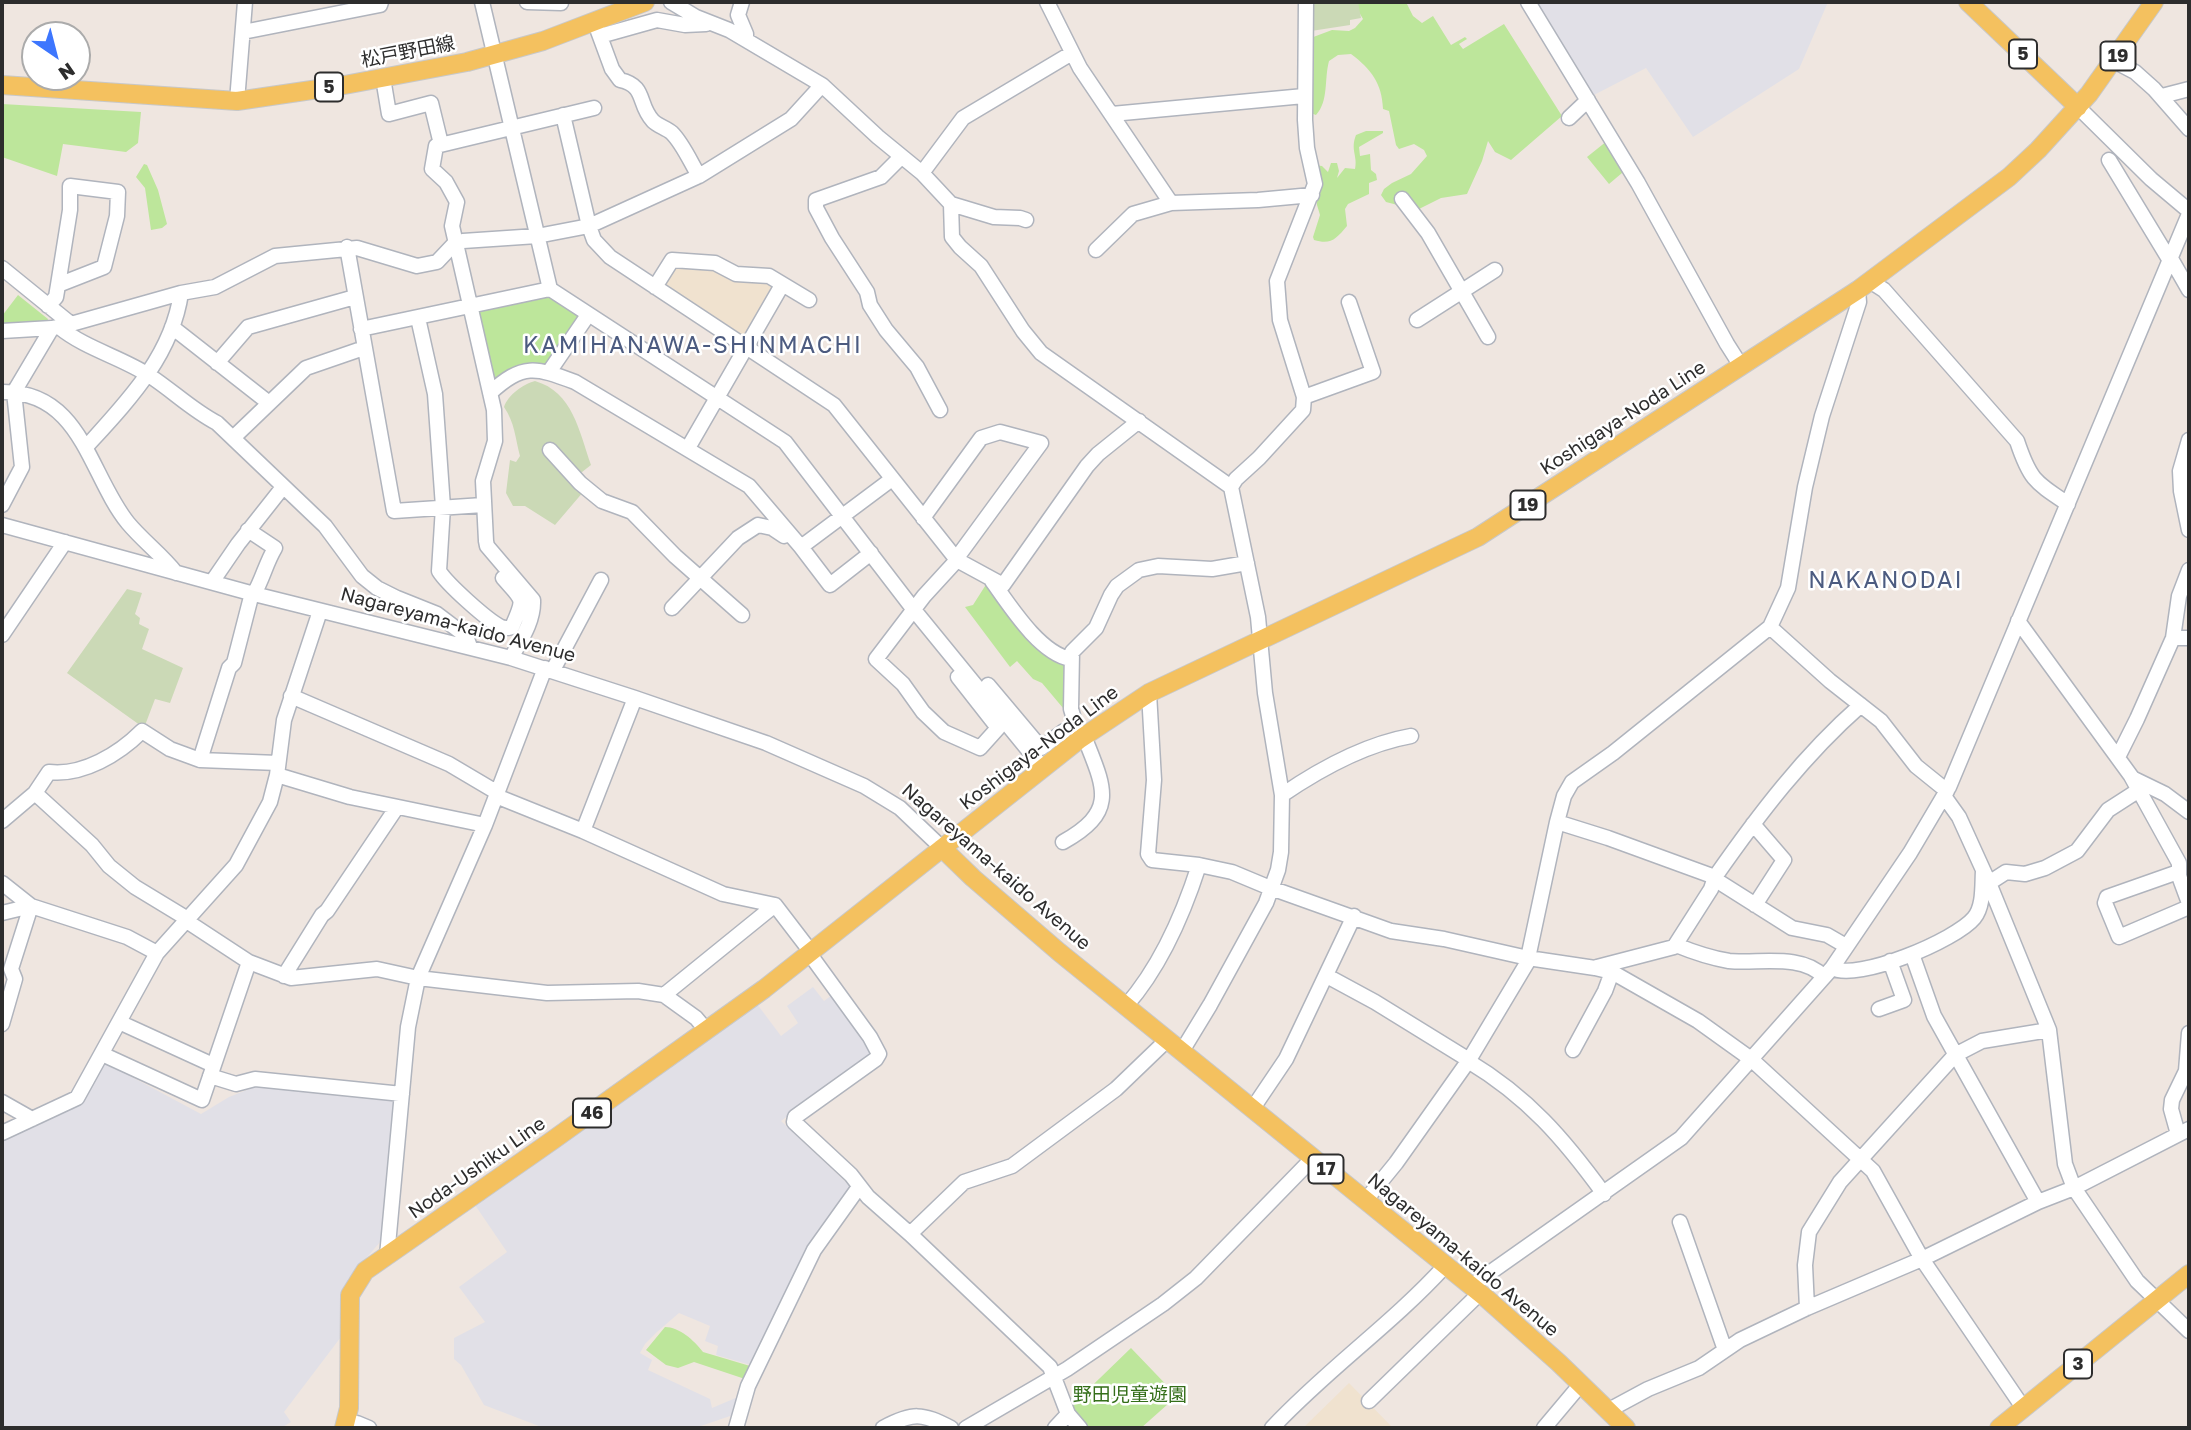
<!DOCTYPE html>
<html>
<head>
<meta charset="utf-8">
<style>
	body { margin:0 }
	#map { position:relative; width:2191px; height:1430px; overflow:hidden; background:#efe6e0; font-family:"Golos Text",sans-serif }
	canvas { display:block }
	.frame { position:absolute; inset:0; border:4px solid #2d2d2d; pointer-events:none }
	.north { position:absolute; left:21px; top:21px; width:70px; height:70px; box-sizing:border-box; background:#fff; border:2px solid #ababab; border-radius:50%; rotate:145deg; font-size:19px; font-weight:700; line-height:28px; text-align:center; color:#2d2d2d }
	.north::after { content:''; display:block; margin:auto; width:24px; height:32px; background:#3d76fe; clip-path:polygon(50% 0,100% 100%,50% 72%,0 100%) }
</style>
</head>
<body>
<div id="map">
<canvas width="2191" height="1430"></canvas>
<div class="frame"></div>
<div class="north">N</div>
</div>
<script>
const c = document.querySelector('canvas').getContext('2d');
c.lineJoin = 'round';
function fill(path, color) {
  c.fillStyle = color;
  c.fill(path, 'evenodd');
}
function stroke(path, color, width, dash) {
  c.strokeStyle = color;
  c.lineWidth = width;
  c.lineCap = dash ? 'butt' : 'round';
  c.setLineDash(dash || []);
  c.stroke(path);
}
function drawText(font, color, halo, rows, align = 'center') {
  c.font = font + ' "Golos Text","Noto Sans JP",sans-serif';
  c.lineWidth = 5;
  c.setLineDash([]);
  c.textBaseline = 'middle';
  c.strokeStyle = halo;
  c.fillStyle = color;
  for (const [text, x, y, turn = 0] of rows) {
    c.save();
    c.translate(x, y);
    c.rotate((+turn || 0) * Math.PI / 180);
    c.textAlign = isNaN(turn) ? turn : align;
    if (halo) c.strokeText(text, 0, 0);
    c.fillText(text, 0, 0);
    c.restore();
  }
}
const industrial = new Path2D(`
	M 1536,2 L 1828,2 L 1799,69 L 1693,137 L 1646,68 L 1592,96 Z
	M 813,987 L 824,1001 L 832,995 L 872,1050 L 871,1055 L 781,1121 L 851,1187 L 807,1251 L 751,1365 L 716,1355 L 718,1346 L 705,1341 L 710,1326 L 679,1313 L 657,1332 L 645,1344 L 640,1353 L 652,1360 L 648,1370 L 710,1399 L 712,1408 L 738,1397 L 733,1415 L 695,1428 L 544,1428 L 484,1405 L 461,1365 L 454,1359 L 454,1338 L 485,1322 L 459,1287 L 507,1252 L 475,1205 L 757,1004 L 781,1036 L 798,1023 L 787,1006 Z
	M 102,1061 L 201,1114 L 229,1097 L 257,1086 L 396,1098 L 384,1227 L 381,1241 L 348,1279 L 345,1288 L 344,1333 L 284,1412 L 291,1422 L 281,1428 L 2,1428 L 2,1141 L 77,1103 Z`);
const education = new Path2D(`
	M 676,262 L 767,279 L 776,285 L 745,338 L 664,287 L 662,283 Z
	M 1349,1383 L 1393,1428 L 1303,1428 Z`);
const green = new Path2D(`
	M 1339,2 L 1406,2 L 1413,16 L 1422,23 L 1433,16 L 1451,45 L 1465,37 L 1467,39 L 1459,44 L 1463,49 L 1504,24 L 1562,116 L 1511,160 L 1495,152 L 1488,141 L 1482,161 L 1467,194 L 1441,198 L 1417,210 L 1386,202 L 1381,195 L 1384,189 L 1392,183 L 1411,174 L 1427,156 L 1424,150 L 1414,144 L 1399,149 L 1396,145 L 1389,111 L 1383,109 C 1382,83 1371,69 1351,54 L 1338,55 L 1329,61 C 1324,79 1329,101 1316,115 L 1308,112 L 1308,39 L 1332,30 L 1349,31 L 1355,28 L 1363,19 L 1353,2 Z
	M 2,104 L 141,112 L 138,143 L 126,152 L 63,144 L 57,176 L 2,157 Z
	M 1366,131 L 1383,131 L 1383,133 L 1359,147 L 1360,156 L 1370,154 L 1371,170 L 1376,174 L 1377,180 L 1369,183 L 1369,194 L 1348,204 L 1345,209 L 1347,226 C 1336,239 1331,245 1314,240 L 1313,237 L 1320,215 L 1317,205 L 1314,165 L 1322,166 L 1328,172 L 1331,163 L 1337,163 L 1339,171 L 1337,178 L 1345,168 L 1355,169 C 1358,156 1350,150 1356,135 Z
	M 1607,141 L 1623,167 L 1622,173 L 1609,184 L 1587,157 Z
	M 144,164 L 147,165 L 158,190 L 167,224 L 162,228 L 151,230 L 145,188 L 136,177 Z
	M 18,295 L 48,319 L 46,325 L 2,328 L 2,316 Z
	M 548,295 L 580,314 L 581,319 L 549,365 L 494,384 L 475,313 L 479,309 Z
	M 987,583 L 1067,664 L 1066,705 L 1063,708 L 1042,683 L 1033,679 L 1017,661 L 1010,667 L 965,607 L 973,605 Z
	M 665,1327 C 679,1327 694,1340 703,1352 L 750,1366 L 745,1379 L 694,1362 L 678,1368 L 666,1365 L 646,1350 Z
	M 1131,1348 L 1177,1396 L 1141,1428 L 1085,1428 L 1069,1408 Z`);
const cemetery = new Path2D(`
	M 1311,2 L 1343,2 L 1344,4 L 1358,2 L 1361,18 L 1350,20 L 1350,25 L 1311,31 Z
	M 535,381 C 573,392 579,431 591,465 L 573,479 L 584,491 L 555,525 L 525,506 L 513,506 L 506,493 L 510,460 L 516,462 L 520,456 C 515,438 515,423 504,407 C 508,395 523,384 535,381 Z
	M 127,589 L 142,593 L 135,614 L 140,618 L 139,624 L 149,629 L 142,649 L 183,668 L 170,703 L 155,699 L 144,728 L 67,673 Z`);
const minor = new Path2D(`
	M 482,2 L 550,289 L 785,442 L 914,610 L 1043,768
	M 527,2 L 561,3 L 560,2
	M 671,2 L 696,17 L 729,30 L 822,85 L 878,137 L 922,173 L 951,204 L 952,237 L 960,247 L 981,266 L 1023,331 L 1041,353 L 1231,487 L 1258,617 L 1265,693 L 1282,795 L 1281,852 L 1278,870 L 1266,903 L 1210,1005 L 1182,1051
	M 742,2 L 738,15 L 746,34 L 746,40
	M 1047,2 L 1080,68 L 1171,203
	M 1528,2 L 1638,183 L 1727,344 L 1741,366
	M 595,23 L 612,69 L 620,80 C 647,86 637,104 653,121 C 658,126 666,128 672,133 C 683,144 691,163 699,176
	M 243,32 L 380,5 L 381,2
	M 600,36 L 657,20 L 685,25 L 706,24
	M 2114,61 L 2135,72 L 2154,89 L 2189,129
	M 383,78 L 389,114 L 431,103 L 441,144
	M 2162,96 L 2189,89
	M 237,101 L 245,2
	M 2078,107 L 2151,179 L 2189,211
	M 1112,114 L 1304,96
	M 563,115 L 589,226 L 594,240 L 610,257 L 834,405 L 957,560 L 1003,585 L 1087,466 L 1098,454 L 1139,421
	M 1569,118 L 1588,100
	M 901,157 L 881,177 L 816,200 L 816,208 L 832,238 L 867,292 L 870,305 L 886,330 L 917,367 L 940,410
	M 2109,160 L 2169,259
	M 922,173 L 963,118 L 1072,53
	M 1402,199 L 1428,233 L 1488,337
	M 951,204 L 994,217 L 1020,218 L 1026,220
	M 347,247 L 394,511 L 483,505
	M 1096,250 L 1133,214 L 1171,203 L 1258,200 L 1312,195
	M 2170,257 L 2189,290
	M 2,268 L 71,324
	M 1870,281 L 1884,290 L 2017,441 C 2030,480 2035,482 2068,504
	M 655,287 L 672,260 L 715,263 L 736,274 L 769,276 L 809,300
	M 48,306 L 56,297 L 58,285 L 70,210 L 70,186 L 118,192 L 117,216 L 104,267 L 58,285
	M 418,318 L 435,394 L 443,507 L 439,571 C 447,584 487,620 501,627 C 506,629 508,628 512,627 C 525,597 524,602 503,578
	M 1417,320 L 1495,270
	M 59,327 C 86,349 121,357 150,376 C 173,391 192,410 217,423 L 325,526 L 362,576 L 377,588 L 397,598 L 437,614 L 466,636 L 470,647
	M 172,327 L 269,403
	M 361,329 L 550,289
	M 2,331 L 52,328 L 71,324 L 181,293 L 215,287 L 275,256 L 357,248 L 417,266 L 437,262 L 455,243 L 463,241 L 537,236 L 589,226 L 699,176 L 791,119 L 822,85
	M 217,363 L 248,327 L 355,297
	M 549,372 L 588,315
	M 2,392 C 82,391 89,475 128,523 C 143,541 162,555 176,573
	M 490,393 C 523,363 535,367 575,382 L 749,486 L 801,547 L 830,585 L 871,553
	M 1304,397 L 1373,372 L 1349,302
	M 234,437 L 306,368 L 364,348
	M 2189,440 L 2180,471 L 2181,491 L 2189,530
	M 86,447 C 127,402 172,356 181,293
	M 688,448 L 782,285
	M 550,450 L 580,483 L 602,501 L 632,512 L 675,556 L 742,615
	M 1231,487 L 1236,479 L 1259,458 L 1303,410 L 1304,397 L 1280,320 L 1277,281 L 1315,184 L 1307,148 L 1305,120 L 1306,2
	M 2,505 L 22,467 L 14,392 L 52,328
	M 923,518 L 981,438 L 1000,432 L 1041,443 L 956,559
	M 2,525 L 254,594 L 511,658 L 635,698 L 766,743 L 864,786 L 900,808 L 942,848
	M 248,530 L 275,548 C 266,563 263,578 254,594
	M 801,547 L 892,479
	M 957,560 L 924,596 L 876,659 L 903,684 L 923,712 L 944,732 L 980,748 L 998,728 L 958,677
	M 992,581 C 1010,606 1040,654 1071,659
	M 212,582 L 238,544 L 283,487
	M 672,608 L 738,538 L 758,525 L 772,528 L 784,536
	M 2018,621 L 2131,776 L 2179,863 L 2179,876 L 2189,903
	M 1770,627 L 1830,681 L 1881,721 L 1916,766 L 1947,791
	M 2,635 L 65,542
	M 2173,638 L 2189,638
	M 511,658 C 521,640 534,621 533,600 L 487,546 L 486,541 L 483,481 L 495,441 L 494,410 L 452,226 L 457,202 L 446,182 L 432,169 L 436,146 L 594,108
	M 553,670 L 601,580
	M 988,685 L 1041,748 L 1064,731
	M 1149,693 L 1154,780 L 1148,854 L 1152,860 L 1199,865 L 1232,872 L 1268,887 L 1391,931 L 1444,939 L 1528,958 L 1595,968 L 1612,972 L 1698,1021 L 1751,1059 L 1873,1171 L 1922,1259 L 2024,1409
	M 291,696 L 449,764 L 498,793
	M 1080,739 L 1071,709 L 1072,652 L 1096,628 L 1111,595 L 1117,586 L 1139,570 L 1158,566 L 1212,569 L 1247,563
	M 2118,757 L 2137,719 L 2173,638 L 2179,596 L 2189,570
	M 200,760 L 229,668 L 234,663 L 252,593
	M 277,775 L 350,797 L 485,825
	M 2132,778 L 2165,794 L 2189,812
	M 35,793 L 92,845 L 109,866 L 135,887 L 186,918
	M 1282,795 C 1320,769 1366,744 1411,736
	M 496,796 L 583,831 L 723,894 L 775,905 L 811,952
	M 1944,796 L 1959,817 L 1989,883 L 2049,1030 L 2065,1164 L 2074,1188 L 2137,1281 L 2189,1331
	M 2,821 L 35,793 L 49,772 C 83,776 119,754 142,731 L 170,749 L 200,760 L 278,763
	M 1557,822 L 1608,838 L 1715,877
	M 1753,824 L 1784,860 L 1755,905
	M 583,831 L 635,698
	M 1063,842 C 1119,811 1104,787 1084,736
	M 2178,872 L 2107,897 L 2105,903 L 2119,937 L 2189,907
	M 1716,880 L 1792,928 L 1827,935 L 1846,946
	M 2,883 L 31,906 L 127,937 L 157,953
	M 1989,883 L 2006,872 L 2025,874 L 2045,868 L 2077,851 L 2108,810 L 2139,790
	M 2,913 L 31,906
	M 185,920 L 249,962 L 291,978 L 377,969 L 418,978 L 547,993 L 638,991 L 664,995 L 696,1018 L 707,1031
	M 1676,945 C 1693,952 1711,958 1729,961 C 1758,964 1802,953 1824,977
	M 809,953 L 870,1037 L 879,1054 L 876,1059 L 795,1117 L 794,1122 L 851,1175 L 868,1197 L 910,1234 L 1050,1367 L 1068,1414 L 1080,1428
	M 1912,954 L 1934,1016 L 2038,1202
	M 1528,958 L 1557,822 L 1564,796 L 1572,782 L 1613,753 L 1770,627 L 1788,588 L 1805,487 L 1822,416 L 1859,302 L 1858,290
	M 1597,967 L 1674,947 L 1711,889 L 1715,877 C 1759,814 1804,755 1861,705
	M 1832,968 C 1857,982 1956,940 1974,918 C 1984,906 1982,885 1983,871
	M 284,976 L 322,915 L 327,911 L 397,807
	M 1327,976 L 1375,1002 L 1469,1060
	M 664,995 L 775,905
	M 1126,1006 C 1161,966 1183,915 1199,865
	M 1879,1009 L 1904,1000 L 1890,961
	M 119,1022 L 213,1065
	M 2,1024 L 15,979 L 11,969 L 31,906
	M 1573,1050 L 1605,991 L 1612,972
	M 102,1054 L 202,1100 L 249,962
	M 1468,1061 C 1528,1097 1564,1139 1604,1194
	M 210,1076 L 236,1084 L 255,1079 L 402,1094
	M 2,1102 L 32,1119
	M 1253,1108 L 1286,1059 L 1354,916
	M 2,1133 L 77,1098 L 157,953 L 236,865 L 270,802 L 277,775 L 284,720 L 320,611
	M 2178,1134 L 2171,1109 L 2172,1100 L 2186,1071 L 2189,1033
	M 1365,1201 L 1396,1163 L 1469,1060 L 1530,958
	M 1680,1222 L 1725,1350
	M 910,1234 L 964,1182 L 1012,1166 L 1116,1089 L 1167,1040
	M 387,1256 L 408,1027 L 418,978 L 485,825 L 545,668
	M 1471,1286 L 1681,1138 L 1832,968 L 1910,853 L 1949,787 L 2189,214
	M 1807,1308 L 1805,1265 L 1809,1232 L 1840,1182 L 1955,1055 L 1982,1041 L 2049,1030
	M 1369,1401 L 1480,1293
	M 1609,1410 L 1648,1389 L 1699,1368 L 1740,1340 L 1807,1308 L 1922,1259 L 2038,1202 L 2074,1188 L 2189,1129
	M 347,1421 L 357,1423 L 369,1428
	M 736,1428 L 748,1386 L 814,1250 L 859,1187
	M 883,1428 C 913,1412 922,1413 951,1428
	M 966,1428 L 1067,1369 L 1163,1304 L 1196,1278 L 1313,1158
	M 1055,1428 L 1068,1414
	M 1272,1428 C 1326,1370 1391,1325 1445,1266
	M 1544,1428 L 1581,1384`);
const major = new Path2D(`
	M 1968,2 L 2078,107
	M 2,85 L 237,101 L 339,86 L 467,62 L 543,41 L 645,2
	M 942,848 L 973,878 L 1059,952 L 1486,1298 L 1559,1363 L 1626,1428
	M 344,1428 L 349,1408 L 350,1295 L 365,1271 L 553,1140 L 764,989 L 1080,739 L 1149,693 L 1478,537 L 1858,290 L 2009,177 L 2038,150 L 2089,94 L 2154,2
	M 1999,1428 L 2189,1274`);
const shields = [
	[2023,54,28],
	[2118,56,35],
	[329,87,28],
	[1528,505,35],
	[592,1113,38],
	[1326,1169,35],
	[2078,1364,28]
];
const shieldNames = [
	["5",2023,54],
	["19",2118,56],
	["5",329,87],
	["19",1528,505],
	["46",592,1113],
	["17",1326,1169],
	["3",2078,1364]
];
const streetNames = [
	["松戸野田線",408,52,-11],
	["Koshigaya-Noda Line",1623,418,-33],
	["Nagareyama-kaido Avenue",458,625,15],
	["Koshigaya-Noda Line",1039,748,-37],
	["Nagareyama-kaido Avenue",996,867,41],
	["Noda-Ushiku Line",477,1168,-35],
	["Nagareyama-kaido Avenue",1463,1255,40]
];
const parkNames = [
	["野田児童遊園",1130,1395]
];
const quarterNames = [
	["KAMIHANAWA-SHINMACHI",693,346],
	["NAKANODAI",1886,581]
];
fill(industrial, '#e1e0e7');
fill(education, '#f0e2cf');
fill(green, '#bde69b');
fill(cemetery, '#cbd9b6');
stroke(minor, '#b0b4bd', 17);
stroke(major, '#c8c8c8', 20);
stroke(minor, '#fff', 14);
stroke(major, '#f4c15f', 18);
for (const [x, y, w] of shields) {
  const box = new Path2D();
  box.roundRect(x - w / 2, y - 14.5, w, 29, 5);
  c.fillStyle = '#fff';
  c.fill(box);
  stroke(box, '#2d2d2d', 2);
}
drawText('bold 18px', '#2d2d2d', null, shieldNames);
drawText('19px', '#2d2d2d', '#fff', streetNames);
drawText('19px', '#346e19', '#fff', parkNames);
c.letterSpacing = '2px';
drawText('23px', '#4c5b80', '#fff', quarterNames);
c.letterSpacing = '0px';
</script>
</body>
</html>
